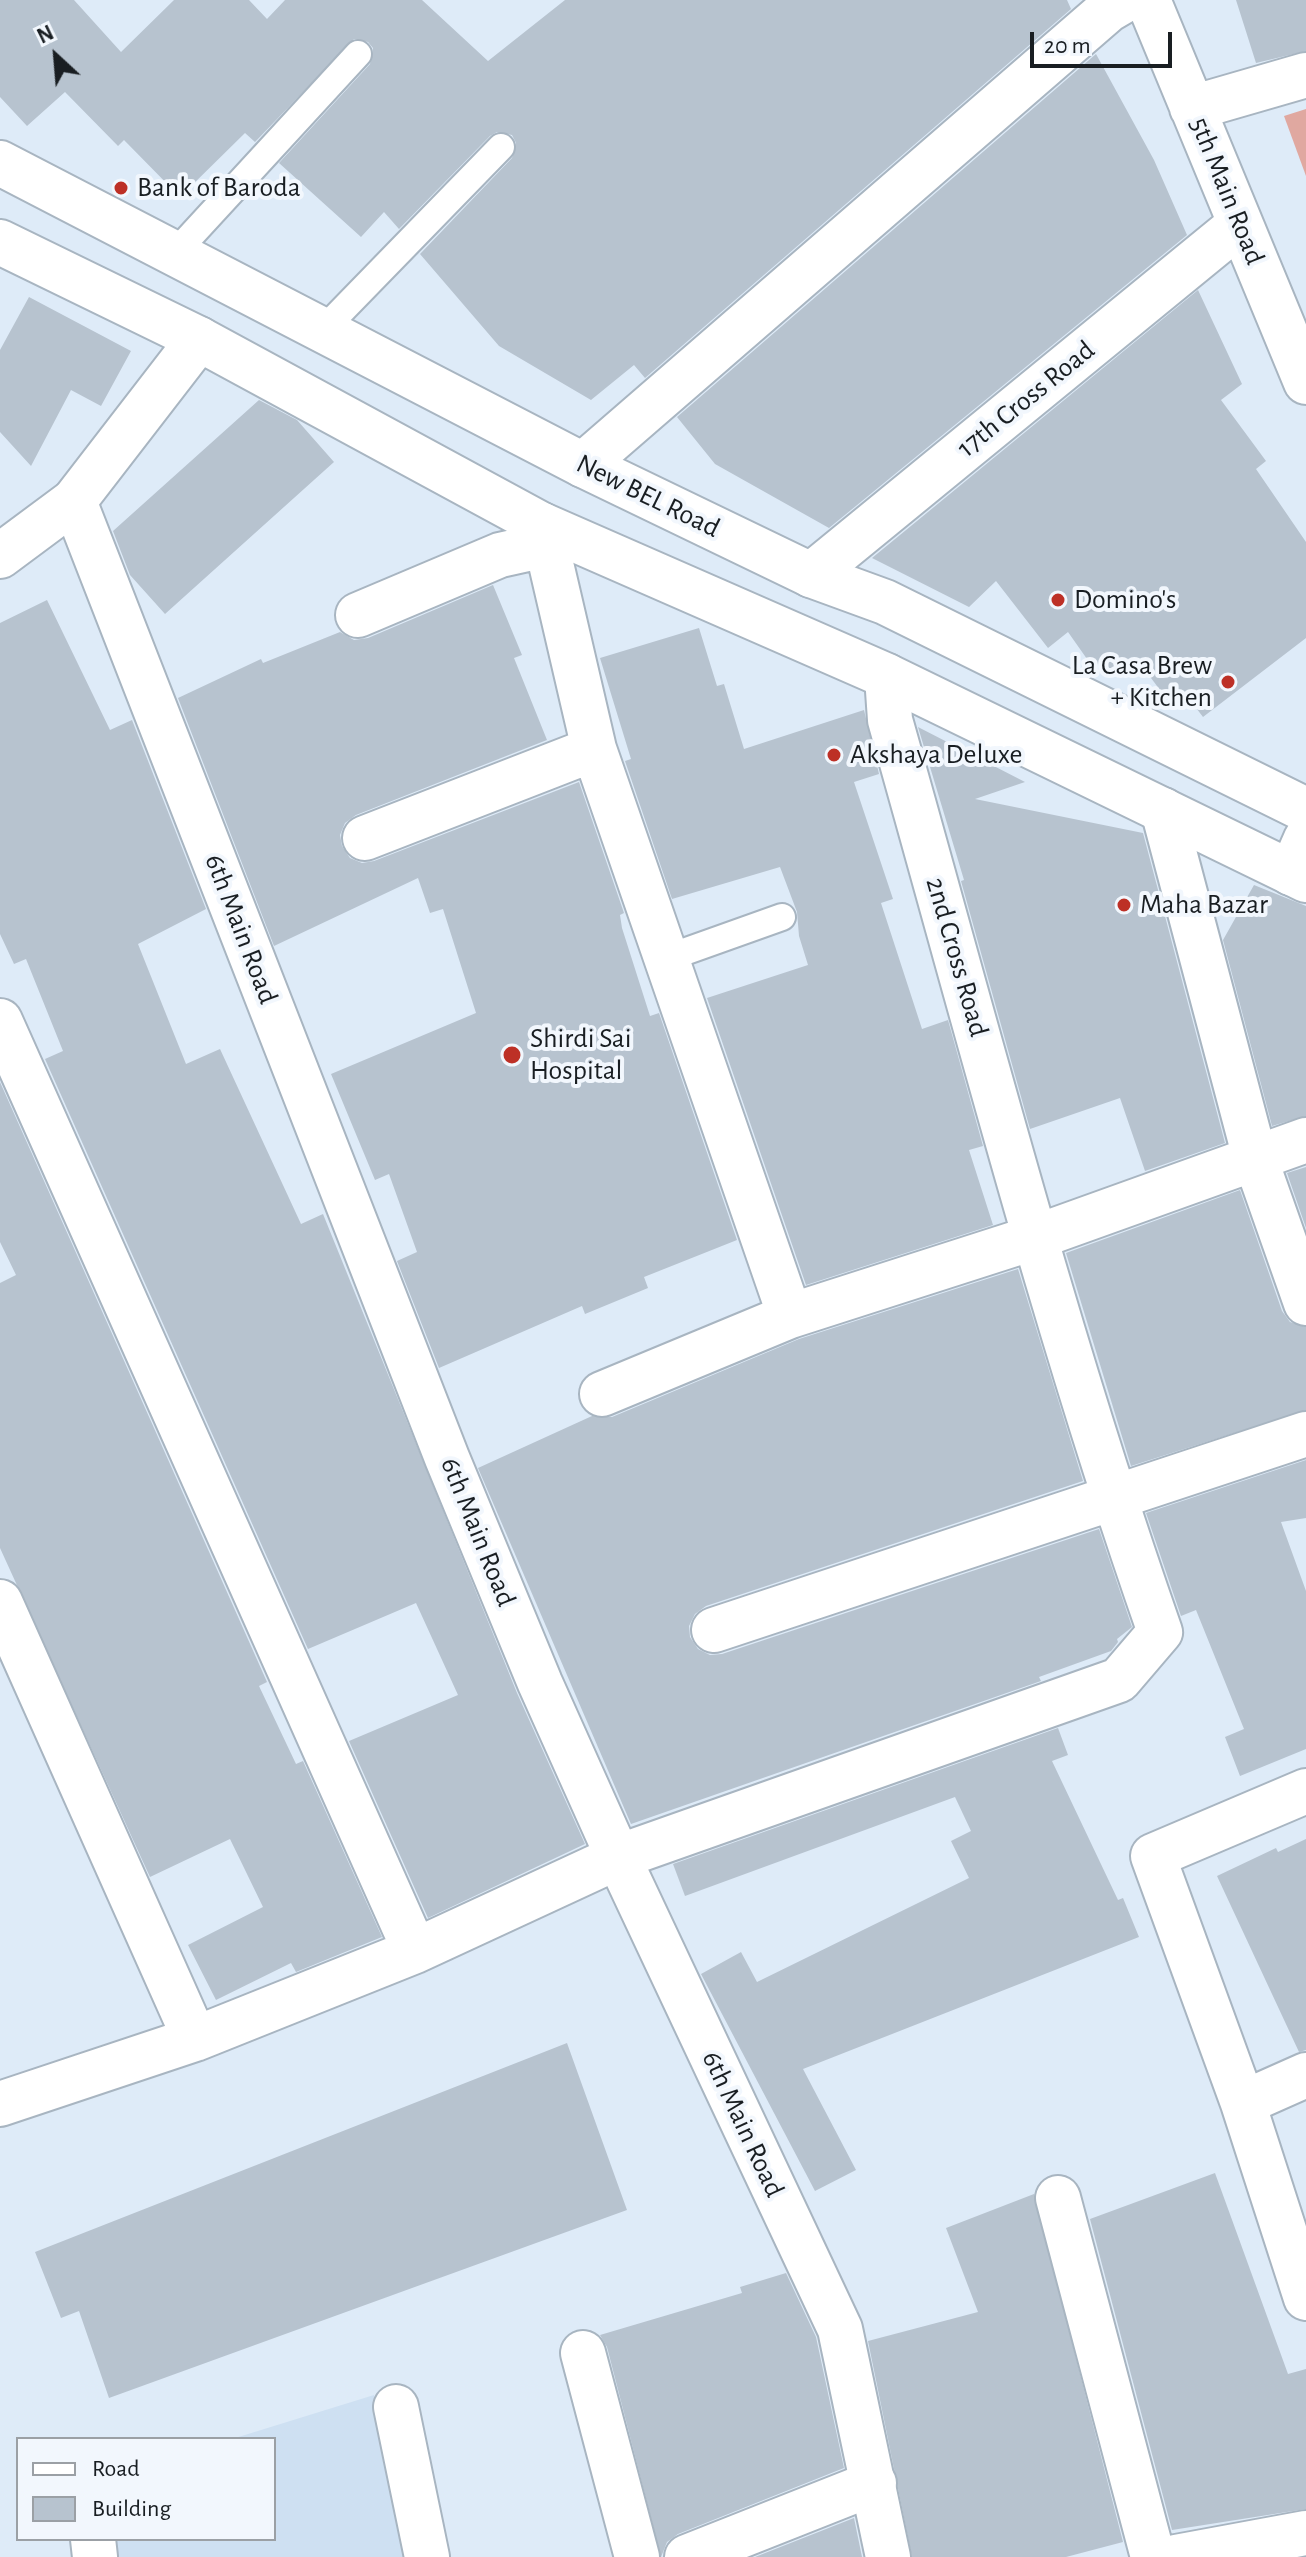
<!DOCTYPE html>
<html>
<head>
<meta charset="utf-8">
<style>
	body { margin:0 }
	#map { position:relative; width:1306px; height:2557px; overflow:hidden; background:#deebf8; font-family:"Alegreya Sans",sans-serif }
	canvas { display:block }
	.legend { position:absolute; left:16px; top:2437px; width:260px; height:104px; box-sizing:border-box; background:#f2f7fd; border:2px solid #9ba0a5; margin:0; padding:10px 14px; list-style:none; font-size:24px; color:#191e22 }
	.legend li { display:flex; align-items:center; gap:16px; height:40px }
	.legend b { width:40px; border:2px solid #9ba0a5 }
	.north { position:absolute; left:16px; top:16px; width:80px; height:80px; -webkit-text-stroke:6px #f2f7fd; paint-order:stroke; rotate:334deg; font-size:22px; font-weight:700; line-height:32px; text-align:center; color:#191e22 }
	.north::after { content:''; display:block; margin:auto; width:28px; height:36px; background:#191e22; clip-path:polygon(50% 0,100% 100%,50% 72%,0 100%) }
	.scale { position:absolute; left:1030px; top:32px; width:142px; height:36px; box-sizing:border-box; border:4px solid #191e22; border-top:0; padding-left:10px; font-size:24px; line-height:28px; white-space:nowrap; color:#191e22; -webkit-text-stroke:6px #f2f7fd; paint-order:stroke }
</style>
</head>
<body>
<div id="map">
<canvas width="1306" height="2557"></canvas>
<ul class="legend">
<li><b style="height:10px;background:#fff"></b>Road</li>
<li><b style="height:22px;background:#b7c3cf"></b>Building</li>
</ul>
<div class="north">N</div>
<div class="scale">20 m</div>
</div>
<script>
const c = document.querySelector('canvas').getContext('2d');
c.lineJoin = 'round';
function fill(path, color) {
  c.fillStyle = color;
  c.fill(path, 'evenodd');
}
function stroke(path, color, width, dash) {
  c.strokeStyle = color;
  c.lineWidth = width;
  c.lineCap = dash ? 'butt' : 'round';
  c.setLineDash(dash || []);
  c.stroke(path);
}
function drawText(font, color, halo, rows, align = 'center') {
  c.font = font + ' "Alegreya Sans",sans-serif';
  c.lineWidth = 8;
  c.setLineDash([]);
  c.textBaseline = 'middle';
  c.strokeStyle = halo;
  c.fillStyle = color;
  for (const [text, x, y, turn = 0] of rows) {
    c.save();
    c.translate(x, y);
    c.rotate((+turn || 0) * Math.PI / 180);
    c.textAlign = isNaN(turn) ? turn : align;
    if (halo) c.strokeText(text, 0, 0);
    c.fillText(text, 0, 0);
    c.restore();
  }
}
const built = new Path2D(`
	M 374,2395 L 409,2557 L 110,2557 L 108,2539 L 274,2539 L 274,2439 L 232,2439 Z`);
const green = new Path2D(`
	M 1306,109 L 1306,176 L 1284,116 Z`);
const building = new Path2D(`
	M 0,0 L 74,0 L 121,52 L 174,0 L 249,0 L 267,19 L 285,0 L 422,0 L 488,61 L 565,0 L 1067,0 L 1071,9 L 645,378 L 634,365 L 591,400 L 499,346 L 420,254 L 512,158 L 516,143 L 512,135 L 497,132 L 490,136 L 399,229 L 384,212 L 361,237 L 279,163 L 370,64 L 373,48 L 368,42 L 354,39 L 255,142 L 245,133 L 180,197 L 124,140 L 118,146 L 65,92 L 27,126 L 0,97 Z
	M 1236,0 L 1306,0 L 1306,51 L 1256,63 Z
	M 1096,54 L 1154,160 L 1187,235 L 829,528 L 715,464 L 677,417 Z
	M 1198,290 L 1242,384 L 1221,400 L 1266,461 L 1256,469 L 1306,542 L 1306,638 L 1203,717 L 1190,700 L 1185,704 L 1172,687 L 1163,694 L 1139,662 L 1119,678 L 1087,659 L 1068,632 L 1048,648 L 996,581 L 969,607 L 872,558 Z
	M 29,297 L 131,351 L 101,406 L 71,390 L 31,466 L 0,432 L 0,350 Z
	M 259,400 L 297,420 L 334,462 L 165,614 L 130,575 L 113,531 Z
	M 493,585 L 522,655 L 514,658 L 547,740 L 356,815 L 345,823 L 340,835 L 342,846 L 350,858 L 362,863 L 374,861 L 579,782 L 624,913 L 620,915 L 622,928 L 650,1016 L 659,1013 L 737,1240 L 644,1277 L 648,1288 L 585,1314 L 582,1306 L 439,1368 L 397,1261 L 417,1252 L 389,1174 L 375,1180 L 331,1074 L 476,1013 L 443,909 L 430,913 L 418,878 L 274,946 L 178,698 L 261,659 L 263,663 L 340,632 L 354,640 L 368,638 Z
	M 47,600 L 110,730 L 132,720 L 206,909 L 138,944 L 186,1064 L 220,1049 L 301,1224 L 323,1214 L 517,1693 L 585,1844 L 428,1918 L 349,1741 L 458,1695 L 416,1603 L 308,1649 L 45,1059 L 63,1051 L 26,959 L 14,964 L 0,934 L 0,623 Z
	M 699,628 L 717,686 L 724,684 L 744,749 L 864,710 L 879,774 L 854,782 L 893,899 L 881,903 L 922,1029 L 948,1020 L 983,1146 L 969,1150 L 993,1225 L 806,1285 L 707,998 L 808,965 L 799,936 L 797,912 L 780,867 L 672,899 L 625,761 L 631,759 L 600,658 Z
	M 918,727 L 1025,782 L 975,799 L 1143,833 L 1225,1143 L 1145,1171 L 1120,1098 L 1030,1129 L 961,881 L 964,880 Z
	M 1254,885 L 1306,906 L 1306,1116 L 1272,1126 L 1223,940 Z
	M 0,1082 L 267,1682 L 259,1686 L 296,1764 L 303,1761 L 382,1937 L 296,1972 L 291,1963 L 216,2000 L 188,1945 L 263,1907 L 230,1839 L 150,1877 L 0,1548 L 0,1283 L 16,1275 L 0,1242 Z
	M 1306,1167 L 1306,1228 L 1287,1173 Z
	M 1240,1190 L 1282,1311 L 1290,1322 L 1306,1327 L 1306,1410 L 1131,1466 L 1066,1253 Z
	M 1018,1269 L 1083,1481 L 706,1606 L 695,1614 L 689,1626 L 690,1637 L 698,1649 L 710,1655 L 722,1654 L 1099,1529 L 1132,1627 L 1117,1639 L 1118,1642 L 1111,1651 L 1039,1677 L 1041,1681 L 631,1824 L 478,1468 L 592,1416 L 612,1417 L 799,1339 Z
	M 1306,1460 L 1306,1518 L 1281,1522 L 1306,1591 L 1306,1749 L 1240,1776 L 1225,1737 L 1244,1729 L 1196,1610 L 1181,1616 L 1146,1513 Z
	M 1058,1728 L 1068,1755 L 1052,1761 L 1118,1900 L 1123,1898 L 1139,1937 L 803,2069 L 856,2170 L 815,2191 L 701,1974 L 741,1952 L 757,1982 L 969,1878 L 951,1841 L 971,1831 L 955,1797 L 685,1896 L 673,1864 Z
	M 1306,1839 L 1306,2050 L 1299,2052 L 1217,1876 L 1276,1848 L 1278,1852 Z
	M 567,2043 L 627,2210 L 109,2398 L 79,2311 L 61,2318 L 35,2252 Z
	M 1215,2173 L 1288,2374 L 1306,2369 L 1306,2509 L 1172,2530 L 1090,2219 Z
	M 1034,2194 L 1123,2542 L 1066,2557 L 912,2557 L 868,2341 L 978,2312 L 946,2228 Z
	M 786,2273 L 816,2337 L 844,2468 L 678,2534 L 667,2542 L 661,2557 L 607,2347 L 600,2335 L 742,2293 L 740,2287 Z
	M 854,2518 L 862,2557 L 755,2557 Z`);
const service = new Path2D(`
	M 174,254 L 358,54
	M 322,331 L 501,147
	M 667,958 L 782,917`);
const minor = new Path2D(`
	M 1148,0 L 1306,382
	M 1192,108 L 1306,75
	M 583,465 L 1108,10 L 1125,0
	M 542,525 L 594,749 L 790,1316
	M 0,556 L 74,501
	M 811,575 L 1240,224
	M 358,615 L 500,555 L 545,545
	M 1163,810 L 1255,1158 L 1306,1303
	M 365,838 L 594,749
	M 0,1021 L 415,1951
	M 602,1394 L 790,1316 L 1036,1237 L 1306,1140
	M 0,1602 L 195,2039
	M 714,1630 L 1306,1434
	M 1306,1791 L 1153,1856 L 1243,2103 L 1306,2298
	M 1243,2103 L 1306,2075
	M 0,2104 L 195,2039 L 415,1951 L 618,1857 L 1119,1680 L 1160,1632 C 1055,1333 976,1024 890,720 L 887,676
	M 1058,2198 L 1153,2557
	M 583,2353 L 637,2557
	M 396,2407 L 427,2557
	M 93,2539 L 95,2557
	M 687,2557 L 874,2483
	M 1176,2557 L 1306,2533`);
const tertiary = new Path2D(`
	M 199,339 L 74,501 L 447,1458 L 540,1683 L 618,1857 L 840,2329 L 888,2557
	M 1291,873 L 1306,839`);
const secondary = new Path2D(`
	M 0,163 L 583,465 L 811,575 L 885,602 L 1306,810
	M 0,242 L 199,339 L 542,525 L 887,676 L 1306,880`);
const markers = [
	[121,188,8,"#bd3026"],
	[1058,600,8,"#bd3026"],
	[1228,682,8,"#bd3026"],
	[834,755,8,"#bd3026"],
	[1124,905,8,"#bd3026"],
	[512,1055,10,"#bd3026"]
];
const poiNames = [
	["Bank of Baroda",137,188],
	["Domino's",1074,600],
	["La Casa Brew",1212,666,"right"],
	["+ Kitchen",1212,698,"right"],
	["Akshaya Deluxe",850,755],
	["Maha Bazar",1140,905],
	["Shirdi Sai",530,1039],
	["Hospital",530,1071]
];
const streetNames = [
	["5th Main Road",1227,191,68],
	["17th Cross Road",1026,399,-39],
	["New BEL Road",648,496,26],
	["6th Main Road",241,929,69],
	["2nd Cross Road",957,957,74],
	["6th Main Road",478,1532,68],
	["6th Main Road",743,2124,65]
];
fill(built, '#cee0f2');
fill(green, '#e0a8a0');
fill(building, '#b7c3cf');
stroke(service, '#a8b5c1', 30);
stroke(minor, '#a8b5c1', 48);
stroke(tertiary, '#a8b5c1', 48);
stroke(secondary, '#a8b5c1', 48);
stroke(service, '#fff', 26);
stroke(minor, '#fff', 44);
stroke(tertiary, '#fff', 44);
stroke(secondary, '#fff', 44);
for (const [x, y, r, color] of markers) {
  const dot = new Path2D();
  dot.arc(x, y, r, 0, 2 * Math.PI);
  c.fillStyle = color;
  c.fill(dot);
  stroke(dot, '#f2f7fd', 3);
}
drawText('28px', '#191e22', '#f2f7fd', poiNames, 'left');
drawText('28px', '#191e22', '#f2f7fd', streetNames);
</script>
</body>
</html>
